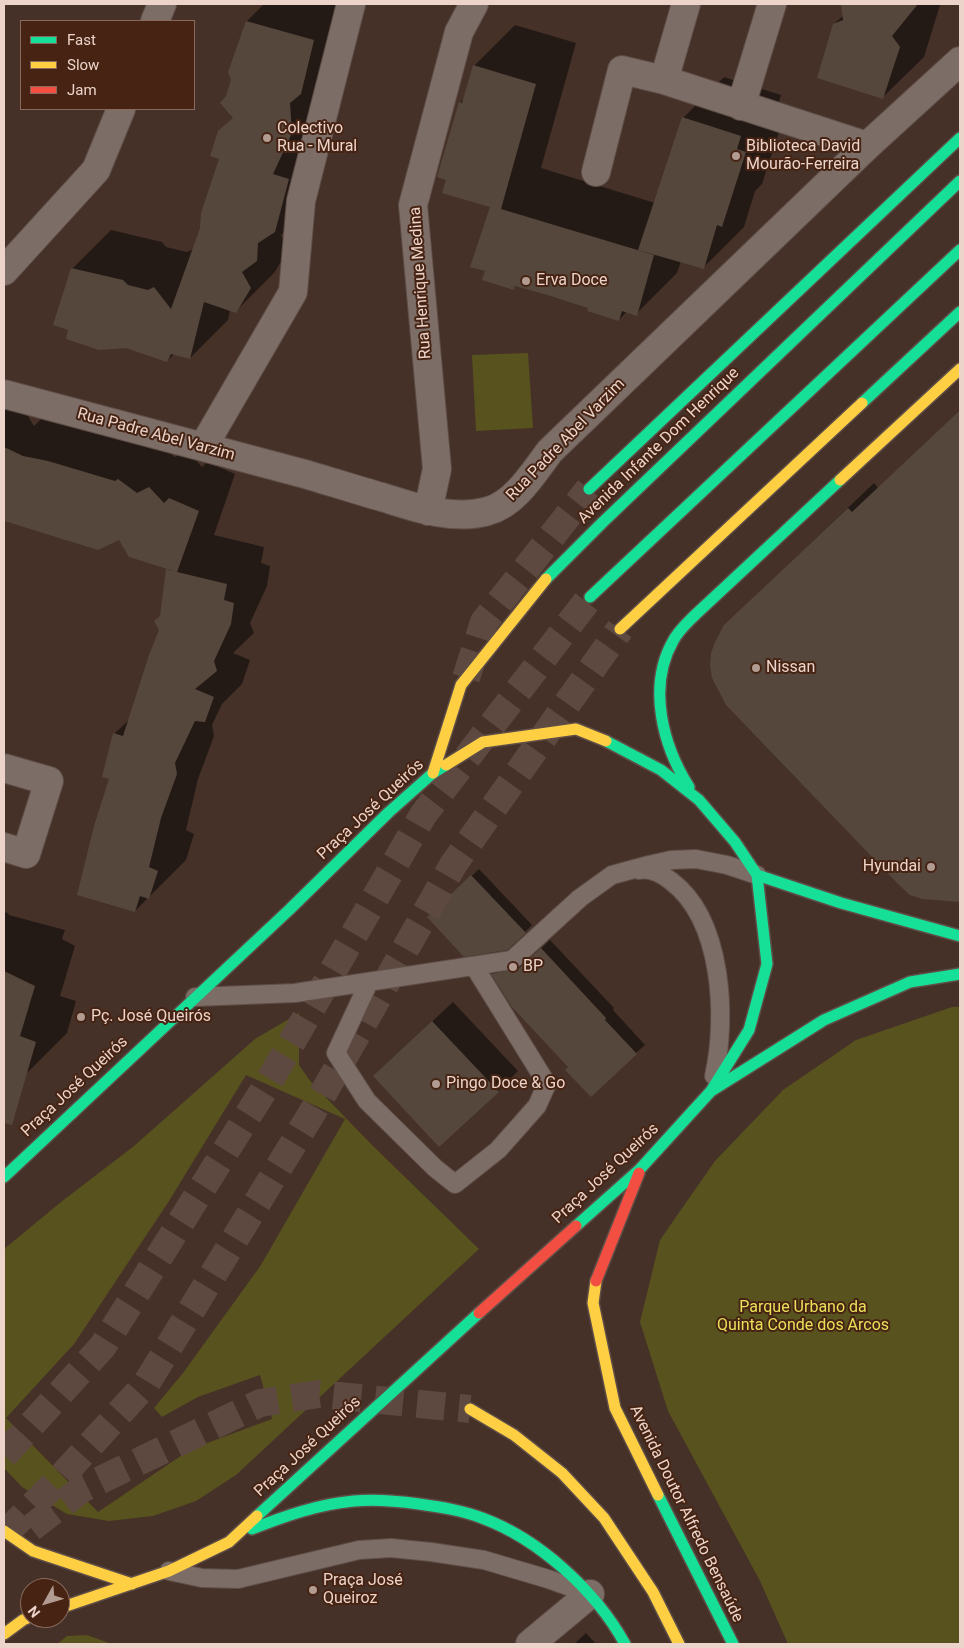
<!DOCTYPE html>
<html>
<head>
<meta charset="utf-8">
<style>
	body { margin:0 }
	#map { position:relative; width:964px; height:1648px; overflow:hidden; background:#453128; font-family:Roboto,sans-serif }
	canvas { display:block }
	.frame { position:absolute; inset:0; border:5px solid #ecd4ca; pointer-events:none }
	.legend { position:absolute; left:20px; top:20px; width:175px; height:90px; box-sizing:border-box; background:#462312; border:1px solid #886a5c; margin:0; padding:6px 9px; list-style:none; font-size:15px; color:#ecd4ca }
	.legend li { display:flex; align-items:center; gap:10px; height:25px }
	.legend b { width:25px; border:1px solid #886a5c }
	.north { position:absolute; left:20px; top:1578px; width:50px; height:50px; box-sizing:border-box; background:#462312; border:1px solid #886a5c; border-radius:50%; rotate:231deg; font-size:14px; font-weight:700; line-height:20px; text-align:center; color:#ecd4ca }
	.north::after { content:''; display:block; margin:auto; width:18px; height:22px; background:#b29b91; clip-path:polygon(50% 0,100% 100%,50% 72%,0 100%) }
</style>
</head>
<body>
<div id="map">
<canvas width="964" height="1648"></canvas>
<div class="frame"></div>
<ul class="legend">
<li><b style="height:6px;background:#16e098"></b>Fast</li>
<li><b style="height:6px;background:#ffcf43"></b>Slow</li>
<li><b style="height:6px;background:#f24e42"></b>Jam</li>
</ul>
<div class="north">N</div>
</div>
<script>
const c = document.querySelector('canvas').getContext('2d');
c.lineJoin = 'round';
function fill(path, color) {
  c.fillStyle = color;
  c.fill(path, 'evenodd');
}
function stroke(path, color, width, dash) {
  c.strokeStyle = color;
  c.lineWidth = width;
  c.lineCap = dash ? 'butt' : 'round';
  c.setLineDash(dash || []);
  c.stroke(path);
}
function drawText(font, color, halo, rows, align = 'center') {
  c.font = font + ' Roboto,sans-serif';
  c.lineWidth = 4;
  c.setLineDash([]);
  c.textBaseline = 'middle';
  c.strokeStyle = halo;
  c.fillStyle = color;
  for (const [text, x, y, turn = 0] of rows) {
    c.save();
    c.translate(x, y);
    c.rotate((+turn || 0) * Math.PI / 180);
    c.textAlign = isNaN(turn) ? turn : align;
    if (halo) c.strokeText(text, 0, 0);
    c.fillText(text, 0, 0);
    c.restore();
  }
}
const green = new Path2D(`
	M 528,353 L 533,428 L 476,431 L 472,355 Z
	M 952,1007 L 960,1007 L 960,1644 L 788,1644 L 760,1581 L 668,1411 L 640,1322 L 660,1240 L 715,1161 L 783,1090 L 856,1040 Z
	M 299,1013 L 299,1065 L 311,1082 L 371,1144 L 479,1249 L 236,1475 L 196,1501 L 153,1516 L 109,1521 L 67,1514 L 22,1487 L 4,1468 L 4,1249 L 61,1202 L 134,1146 L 255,1039 ZM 246,1075 L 345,1119 L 261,1265 L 183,1373 L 154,1408 L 162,1417 L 198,1397 L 260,1375 L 272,1419 L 191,1449 L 98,1512 L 6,1418 L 74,1344 L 169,1201 Z
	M 87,1635 L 112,1644 L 57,1644 L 67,1636 Z`);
const shadow = new Path2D(`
	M 264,4 L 352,4 L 295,221 L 281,235 L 289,249 L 274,273 L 235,312 L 230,310 L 228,320 L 190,358 L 174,354 L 167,361 L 69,329 L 72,269 L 111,230 L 162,242 L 166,247 L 187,252 L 194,249 L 234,117 L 228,96 L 247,21 Z
	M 842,4 L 939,4 L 940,5 L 924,57 L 883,97 L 834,24 L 844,15 Z
	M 515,25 L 576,43 L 541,168 L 655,203 L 683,118 L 724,77 L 781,95 L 777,109 L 786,111 L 762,184 L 755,191 L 744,227 L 703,268 L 681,261 L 677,273 L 636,314 L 627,311 L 619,320 L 590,307 L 517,285 L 514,288 L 487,270 L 492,206 L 448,179 L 460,103 L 465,98 L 474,66 Z
	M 4,401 L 20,403 L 34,426 L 47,413 L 156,443 L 175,457 L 187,450 L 202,467 L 207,462 L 235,474 L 214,535 L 264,547 L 261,563 L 270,566 L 267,586 L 250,623 L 254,633 L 233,653 L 250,660 L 242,684 L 222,704 L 212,725 L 214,736 L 198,779 L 186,830 L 194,834 L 186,860 L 135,911 L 110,778 L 114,734 L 130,719 L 160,629 L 167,570 L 169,568 L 120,538 L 98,549 L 4,521 Z
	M 960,410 L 960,901 L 922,898 L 751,600 L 874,483 L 878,488 Z
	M 479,869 L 532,925 L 525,932 L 429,917 Z
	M 4,912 L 8,913 L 9,915 L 65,930 L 62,939 L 75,946 L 60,996 L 76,1001 L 67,1033 L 26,1074 L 10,1083 L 4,1082 Z
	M 550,940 L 614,1008 L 613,1010 L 645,1045 L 636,1053 L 570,1067 L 493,974 L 502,965 L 529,960 Z
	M 453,1002 L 518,1071 L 498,1091 L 395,1056 Z
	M 586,1633 L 596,1644 L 574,1644 Z`);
const building = new Path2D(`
	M 841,4 L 918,4 L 892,36 L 900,47 L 883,99 L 817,78 L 833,24 L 843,20 Z
	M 246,21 L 314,40 L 301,94 L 290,103 L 292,133 L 273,174 L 289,179 L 275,232 L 258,243 L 257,261 L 242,272 L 251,288 L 236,313 L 204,302 L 190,359 L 171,354 L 167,362 L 126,348 L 99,350 L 66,339 L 68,330 L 53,325 L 71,268 L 123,280 L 128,285 L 148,290 L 154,287 L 171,309 L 200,228 L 201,213 L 219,159 L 210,156 L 218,131 L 233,118 L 220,103 L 226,96 L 231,80 L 228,72 Z
	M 473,65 L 536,84 L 501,209 L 654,255 L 637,316 L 622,311 L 619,321 L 587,311 L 588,308 L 544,294 L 515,286 L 514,290 L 482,280 L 485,271 L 470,267 L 490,207 L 442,193 L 446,180 L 437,177 L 459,102 L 462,103 Z
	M 682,117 L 741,136 L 737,149 L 746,152 L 722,227 L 717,225 L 704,269 L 638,250 Z
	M 960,410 L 960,902 L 922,899 L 910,895 L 899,885 L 726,705 L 712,678 L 710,665 L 711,653 L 715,642 L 724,625 L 848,508 L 852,512 Z
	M 4,447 L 23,456 L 48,461 L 115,481 L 118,479 L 137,493 L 149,487 L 164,503 L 169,498 L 199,511 L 177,572 L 227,584 L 224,600 L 234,603 L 231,624 L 214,661 L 217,671 L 195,689 L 214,697 L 205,722 L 195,721 L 175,763 L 177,774 L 161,818 L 149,867 L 158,871 L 149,899 L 140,896 L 135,912 L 77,895 L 94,826 L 109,779 L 102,777 L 113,733 L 123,736 L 149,655 L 159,630 L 154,621 L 160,616 L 166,569 L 174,571 L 129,557 L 119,540 L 98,550 L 4,521 Z
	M 471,875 L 526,933 L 507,950 L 464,957 L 427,917 Z
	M 541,948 L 606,1018 L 605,1020 L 637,1054 L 591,1097 L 565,1070 L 568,1067 L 512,1007 L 491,974 L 519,968 Z
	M 4,971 L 35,986 L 20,1036 L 36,1042 L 12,1125 L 4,1123 Z
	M 432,1021 L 499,1092 L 439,1147 L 373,1076 Z`);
const highwayTunnel = new Path2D(`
	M 466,678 L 484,622 L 589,489
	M 4,1455 L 103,1346 L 267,1085 L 423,815 L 590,597
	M 31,1528 L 82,1489 L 260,1403 L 319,1394 L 470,1409
	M 4,1535 L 62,1476 L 146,1384 L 312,1113 L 453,865 L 620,629`);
const lane = new Path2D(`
	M 639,870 C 651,868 662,874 671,881 C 723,920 727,1018 714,1076
	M 369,982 L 336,1053 L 367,1101 L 435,1168 L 455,1184 L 498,1150 L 537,1106 L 547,1084 L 474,966
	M 195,997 L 295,993 L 512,960 L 580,898 L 612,875 L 649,865 L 671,860 L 696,859 L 727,865 L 757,875
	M 169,1571 L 202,1578 L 238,1579 L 359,1550 L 391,1548 L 431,1552 L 484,1560 L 548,1579 L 579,1590`);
const street = new Path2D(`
	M 686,4 L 664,80 L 867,146
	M 155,21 L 162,4
	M 741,106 L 772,4
	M 596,172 L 622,70 L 664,80
	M 4,271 L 96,170 L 121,109
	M 4,394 C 103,421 202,446 301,473 C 329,481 357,490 385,498 C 417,508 454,521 488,511 C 515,504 534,472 550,451 L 867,146 L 960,61
	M 203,447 L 293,292 L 301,201 L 351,4
	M 428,511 L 437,469 L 413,205 L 459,32 L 474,4
	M 4,768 L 49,781 L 26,854 L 4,847
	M 530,1644 L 590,1594`);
const fast = new Path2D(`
	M 862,403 L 960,312
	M 589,489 L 960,138
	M 546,579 L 603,522 L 960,181
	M 590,597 L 960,250
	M 689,787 C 663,746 647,687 673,641 C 678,631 687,623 695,615 L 840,480
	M 757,875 L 841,903 L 960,936
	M 711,1091 L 824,1020 L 910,982 L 960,974
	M 4,1177 L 289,910 L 389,812 L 433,773 L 446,765
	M 576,1226 L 640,1169 L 711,1091 L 749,1030 L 767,964 L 757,875 L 735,842 L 699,800 L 661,770 L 606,741
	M 658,1495 L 733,1644
	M 257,1516 L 479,1313
	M 252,1529 C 285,1516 319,1504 354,1501 C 376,1499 397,1501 419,1504 C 440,1507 461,1510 482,1518 C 539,1539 596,1591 625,1644`);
const slow = new Path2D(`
	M 840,480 L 960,369
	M 620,629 L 862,403
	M 446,765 L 483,742 L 576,729 L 606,741
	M 433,773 L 461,685 L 546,579
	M 596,1281 L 593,1303 L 615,1408 L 658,1495
	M 470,1409 L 514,1435 L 562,1473 L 604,1518 L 653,1592 L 679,1644
	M 4,1531 L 33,1551 L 132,1584
	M 60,1608 L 169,1571 L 229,1542 L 257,1516
	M 4,1634 L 23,1620 L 30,1617`);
const jam = new Path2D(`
	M 596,1281 L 639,1173
	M 479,1313 L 576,1226`);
const markers = [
	[267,138,5,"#b29b91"],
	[736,156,5,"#b29b91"],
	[526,281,5,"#b29b91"],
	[756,668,5,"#b29b91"],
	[931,867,5,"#b29b91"],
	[513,967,5,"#b29b91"],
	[81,1017,5,"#b29b91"],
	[436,1084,5,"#b29b91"],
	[313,1590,5,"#b29b91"]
];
const poiNames = [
	["Colectivo",277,129],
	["Rua - Mural",277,147],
	["Biblioteca David",746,147],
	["Mourão-Ferreira",746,165],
	["Erva Doce",536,281],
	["Nissan",766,668],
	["Hyundai",921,867,"right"],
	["BP",523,967],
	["Pç. José Queirós",91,1017],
	["Pingo Doce & Go",446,1084],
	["Praça José",323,1581],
	["Queiroz",323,1599]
];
const streetNames = [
	["Rua Henrique Medina",421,283,-94],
	["Rua Padre Abel Varzim",156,435,15],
	["Rua Padre Abel Varzim",566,440,-46],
	["Avenida Infante Dom Henrique",659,446,-44],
	["Praça José Queirós",371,810,-43],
	["Praça José Queirós",75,1087,-43],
	["Praça José Queirós",606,1174,-43],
	["Praça José Queirós",308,1447,-43],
	["Avenida Doutor Alfredo Bensaúde",686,1514,64]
];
const parkNames = [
	["Parque Urbano da",803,1308],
	["Quinta Conde dos Arcos",803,1326]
];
fill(green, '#57521e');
fill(shadow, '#0007');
fill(building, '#56473d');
stroke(highwayTunnel, '#5e4940', 28, [28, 14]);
stroke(lane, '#5f4e47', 20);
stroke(street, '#5f4e47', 30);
stroke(fast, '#5f4e47', 14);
stroke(slow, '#5f4e47', 14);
stroke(jam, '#5f4e47', 14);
stroke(lane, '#7c6d67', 18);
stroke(street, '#7c6d67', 28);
stroke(fast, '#16e098', 11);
stroke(slow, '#ffcf43', 11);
stroke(jam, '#f24e42', 11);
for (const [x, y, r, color] of markers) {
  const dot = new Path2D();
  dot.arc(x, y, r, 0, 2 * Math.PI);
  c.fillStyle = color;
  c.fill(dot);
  stroke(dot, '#462312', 2);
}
drawText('16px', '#ecd4ca', '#462312', poiNames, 'left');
drawText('16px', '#ecd4ca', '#462312', streetNames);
drawText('16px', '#eae15a', '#462312', parkNames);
</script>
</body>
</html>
